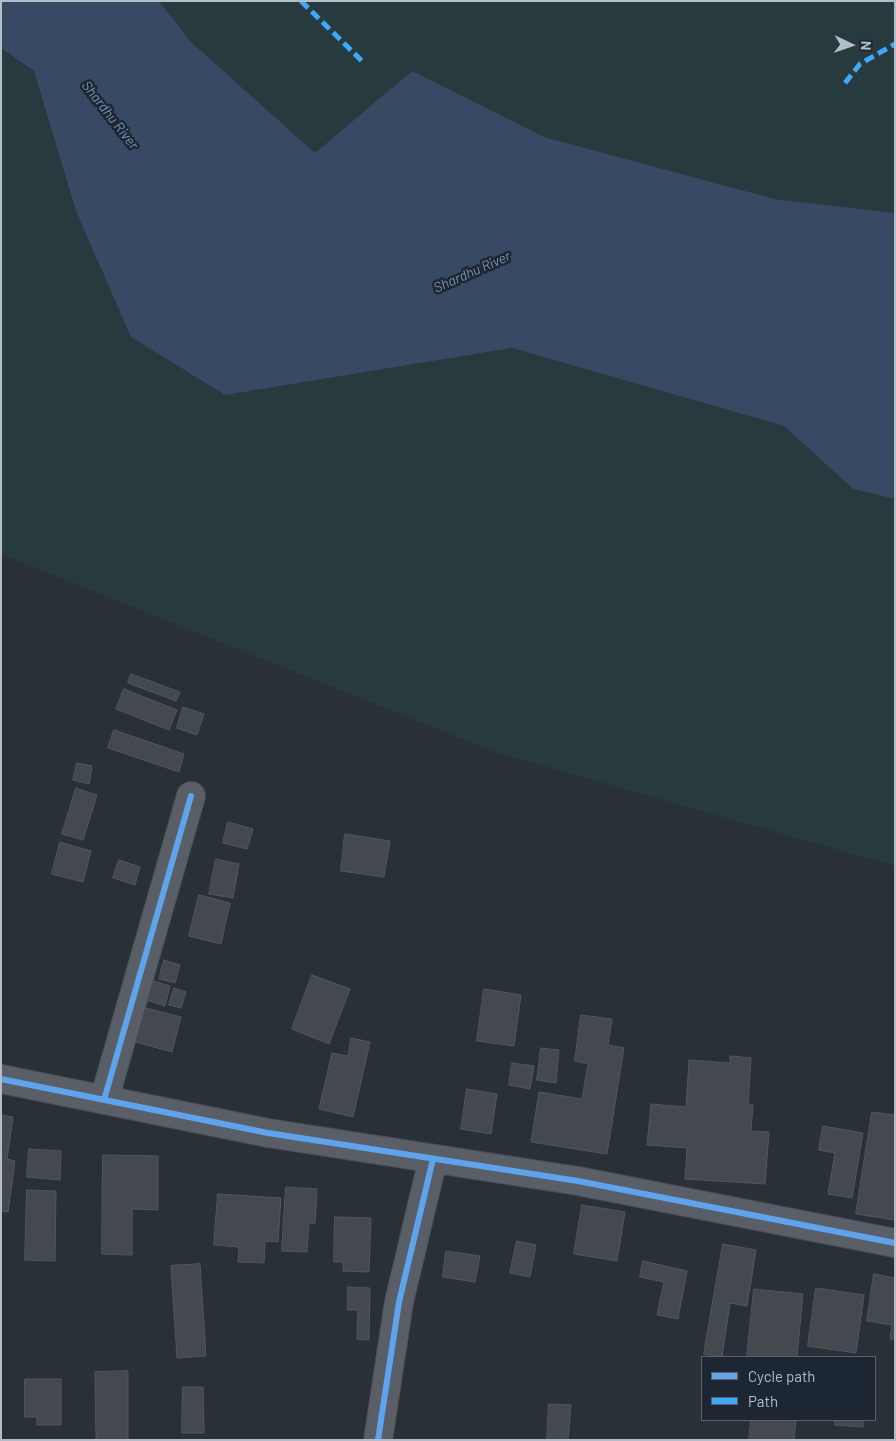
<!DOCTYPE html>
<html>
<head>
<meta charset="utf-8">
<style>
	body { margin:0 }
	#map { position:relative; width:896px; height:1441px; overflow:hidden; background:#2a3038; font-family:Barlow,sans-serif }
	canvas { display:block }
	.frame { position:absolute; inset:0; border:2px solid #b4bcc9; pointer-events:none }
	.legend { position:absolute; left:701px; top:1356px; width:175px; height:65px; box-sizing:border-box; background:#1d2633; border:1px solid #59626f; margin:0; padding:6px 9px; list-style:none; font-size:15px; color:#b4bcc9 }
	.legend li { display:flex; align-items:center; gap:10px; height:25px }
	.legend b { width:25px; border:1px solid #59626f }
	.north { position:absolute; left:826px; top:20px; width:50px; height:50px; -webkit-text-stroke:4px #1d2633; paint-order:stroke; rotate:93deg; font-size:14px; font-weight:700; line-height:20px; text-align:center; color:#b4bcc9 }
	.north::after { content:''; display:block; margin:auto; width:18px; height:22px; background:#b4bcc9; clip-path:polygon(50% 0,100% 100%,50% 72%,0 100%) }
</style>
</head>
<body>
<div id="map">
<canvas width="896" height="1441"></canvas>
<div class="frame"></div>
<ul class="legend">
<li><b style="height:6px;background:#60a3ed"></b>Cycle path</li>
<li><b style="height:6px;background:#3fa9f5"></b>Path</li>
</ul>
<div class="north">N</div>
</div>
<script>
const c = document.querySelector('canvas').getContext('2d');
c.lineJoin = 'round';
function fill(path, color) {
  c.fillStyle = color;
  c.fill(path, 'evenodd');
}
function stroke(path, color, width, dash) {
  c.strokeStyle = color;
  c.lineWidth = width;
  c.lineCap = dash ? 'butt' : 'round';
  c.setLineDash(dash || []);
  c.stroke(path);
}
function drawText(font, color, halo, rows, align = 'center') {
  c.font = font + ' Barlow,sans-serif';
  c.lineWidth = 5;
  c.setLineDash([]);
  c.textBaseline = 'middle';
  c.strokeStyle = halo;
  c.fillStyle = color;
  for (const [text, x, y, turn = 0] of rows) {
    c.save();
    c.translate(x, y);
    c.rotate((+turn || 0) * Math.PI / 180);
    c.textAlign = isNaN(turn) ? turn : align;
    if (halo) c.strokeText(text, 0, 0);
    c.fillText(text, 0, 0);
    c.restore();
  }
}
const green = new Path2D(`
	M 159,1 L 895,1 L 895,213 L 775,199 L 544,137 L 412,72 L 315,153 L 191,42 Z
	M 1,48 L 34,71 L 76,211 L 225,395 L 512,348 L 784,426 L 853,489 L 895,499 L 895,866 L 495,752 L 1,554 Z`);
const water = new Path2D(`
	M 1,1 L 159,1 L 191,42 L 315,153 L 412,71 L 544,137 L 775,199 L 895,213 L 895,499 L 853,489 L 784,426 L 512,348 L 225,395 L 131,337 L 76,211 L 34,71 L 1,48 Z`);
const building = new Path2D(`
	M 131,674 L 180,692 L 176,701 L 128,683 Z
	M 124,689 L 177,710 L 169,730 L 116,709 Z
	M 183,707 L 204,714 L 197,735 L 177,728 Z
	M 114,730 L 184,754 L 179,772 L 108,748 Z
	M 77,763 L 92,766 L 89,784 L 73,780 Z
	M 76,788 L 97,795 L 83,840 L 62,834 Z
	M 228,822 L 253,829 L 247,849 L 223,843 Z
	M 345,834 L 390,841 L 384,877 L 341,871 Z
	M 60,842 L 91,851 L 83,882 L 52,874 Z
	M 216,859 L 239,864 L 233,898 L 209,894 Z
	M 119,860 L 140,867 L 135,885 L 113,878 Z
	M 199,895 L 230,903 L 221,944 L 189,936 Z
	M 164,960 L 180,965 L 175,983 L 159,979 Z
	M 312,975 L 350,989 L 329,1044 L 292,1029 Z
	M 153,981 L 170,986 L 165,1006 L 147,1000 Z
	M 174,988 L 186,992 L 181,1008 L 169,1005 Z
	M 484,989 L 521,995 L 514,1046 L 477,1041 Z
	M 146,1008 L 181,1017 L 172,1052 L 136,1042 Z
	M 581,1015 L 612,1019 L 608,1045 L 624,1048 L 607,1154 L 531,1142 L 539,1092 L 582,1099 L 588,1064 L 575,1061 Z
	M 351,1038 L 370,1042 L 353,1117 L 319,1109 L 332,1053 L 348,1056 Z
	M 541,1048 L 559,1050 L 556,1083 L 537,1080 Z
	M 730,1056 L 751,1058 L 748,1105 L 753,1105 L 751,1131 L 769,1132 L 765,1184 L 685,1179 L 687,1148 L 647,1145 L 651,1104 L 686,1107 L 689,1060 L 730,1063 Z
	M 512,1063 L 534,1066 L 530,1089 L 509,1085 Z
	M 467,1089 L 497,1094 L 491,1134 L 461,1129 Z
	M 872,1112 L 895,1115 L 895,1220 L 856,1214 Z
	M 1,1115 L 13,1117 L 7,1159 L 15,1161 L 8,1212 L 1,1211 Z
	M 823,1126 L 863,1133 L 852,1198 L 828,1194 L 835,1153 L 819,1150 Z
	M 29,1149 L 61,1151 L 60,1180 L 27,1177 Z
	M 103,1155 L 158,1156 L 158,1210 L 132,1209 L 132,1255 L 102,1254 Z
	M 286,1187 L 317,1189 L 315,1224 L 309,1223 L 307,1252 L 282,1251 Z
	M 27,1190 L 56,1191 L 55,1261 L 25,1260 Z
	M 218,1194 L 281,1198 L 278,1242 L 265,1241 L 264,1263 L 238,1262 L 239,1247 L 214,1245 Z
	M 582,1205 L 625,1212 L 617,1261 L 574,1254 Z
	M 335,1217 L 371,1218 L 369,1272 L 343,1271 L 343,1262 L 334,1262 Z
	M 517,1241 L 536,1245 L 530,1277 L 510,1273 Z
	M 723,1244 L 756,1250 L 747,1306 L 730,1303 L 722,1357 L 704,1354 Z
	M 446,1251 L 480,1256 L 475,1282 L 443,1277 Z
	M 643,1261 L 687,1271 L 678,1319 L 657,1315 L 664,1282 L 640,1277 Z
	M 200,1264 L 206,1356 L 177,1358 L 171,1266 Z
	M 874,1274 L 895,1278 L 895,1339 L 890,1339 L 892,1325 L 867,1321 Z
	M 348,1287 L 370,1288 L 369,1340 L 357,1339 L 358,1310 L 348,1310 Z
	M 816,1288 L 864,1295 L 856,1353 L 808,1346 Z
	M 754,1289 L 803,1294 L 797,1357 L 747,1357 Z
	M 128,1371 L 128,1440 L 96,1440 L 95,1372 Z
	M 25,1379 L 61,1379 L 61,1425 L 37,1425 L 37,1417 L 25,1417 Z
	M 183,1387 L 203,1387 L 204,1433 L 182,1433 Z
	M 549,1404 L 571,1405 L 568,1440 L 547,1440 Z
	M 751,1420 L 796,1420 L 794,1440 L 749,1440 Z
	M 835,1420 L 863,1420 L 863,1427 L 835,1425 Z`);
const street = new Path2D(`
	M 1,1079 L 268,1133 L 578,1181 L 895,1243
	M 104,1100 L 191,796
	M 378,1440 L 399,1302 L 433,1159`);
const quiet = new Path2D(`
	M 301,1 L 364,63
	M 845,83 L 860,64 L 895,44`);
const cycleway = new Path2D(`
	M 1,1079 L 268,1133 L 578,1181 L 895,1243
	M 104,1100 L 191,796
	M 378,1440 L 399,1302 L 433,1159`);
const waterNames = [
	["Shardhu River",110,115,52],
	["Shardhu River",472,272,-24]
];
fill(green, '#273a3e');
fill(water, '#384963');
fill(building, '#444950');
stroke(building, '#52575f', 1);
stroke(street, '#484c53', 30);
stroke(street, '#5a5e66', 28);
stroke(quiet, '#3fa9f5', 5, [10, 5]);
stroke(cycleway, '#60a3ed', 6);
drawText('italic 14px', '#7c92b1', '#1d2633', waterNames);
</script>
</body>
</html>
